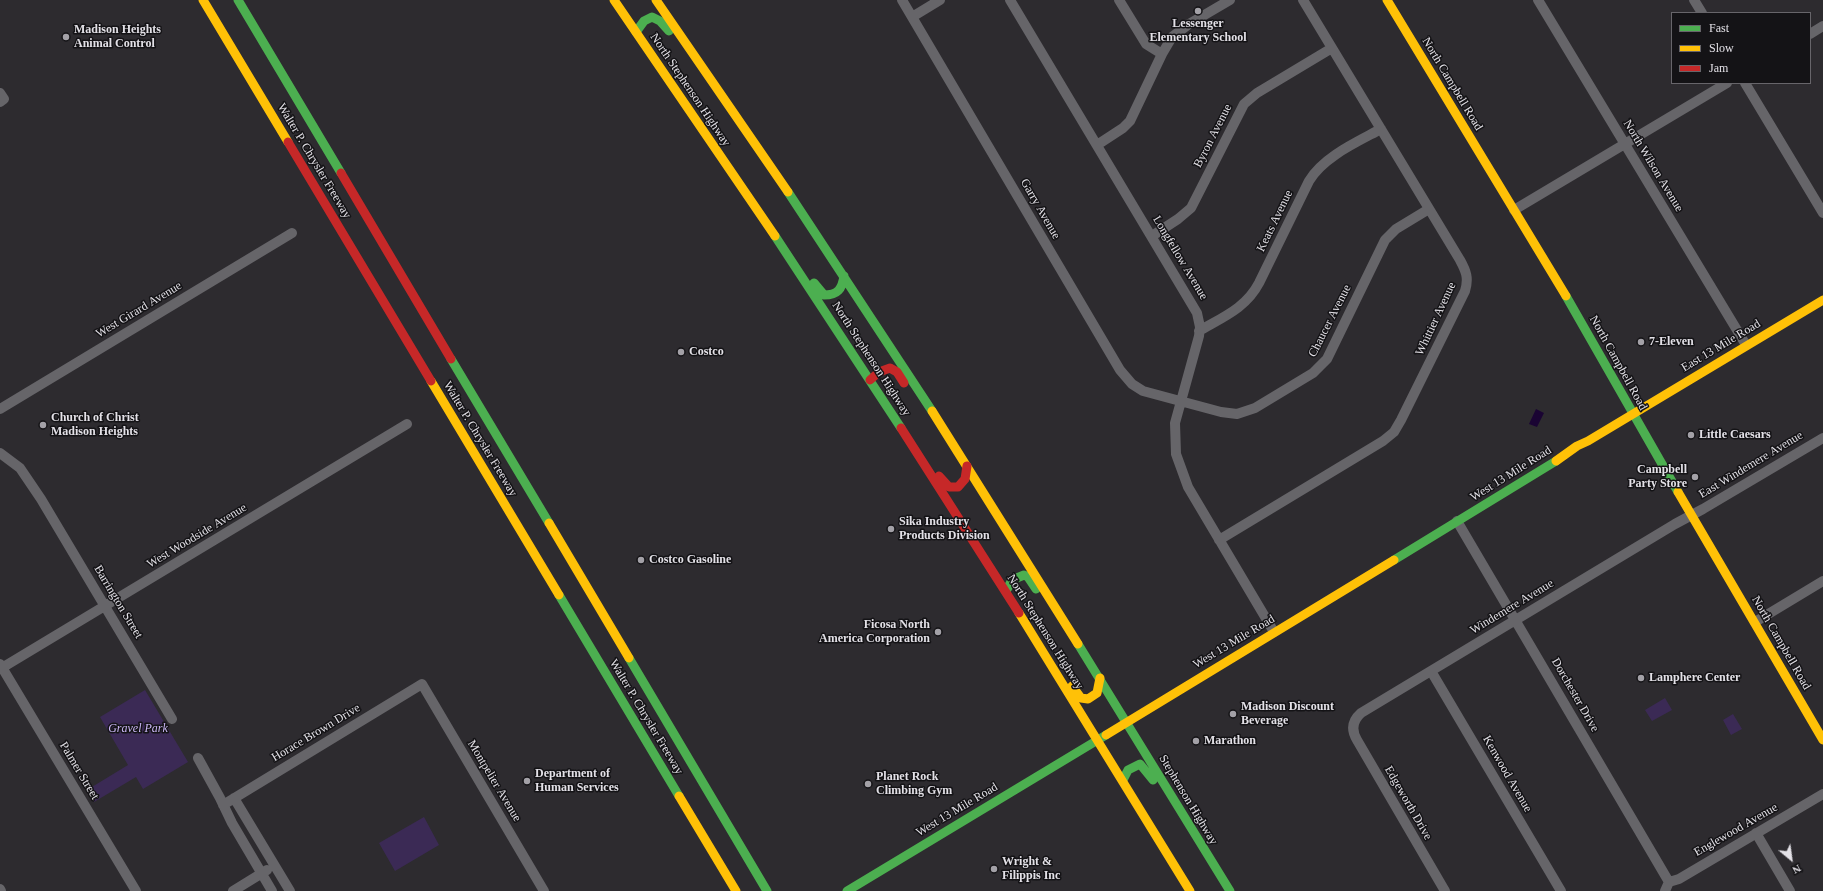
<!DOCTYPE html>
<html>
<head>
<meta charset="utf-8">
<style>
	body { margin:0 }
	#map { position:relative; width:1823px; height:891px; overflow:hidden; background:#2d2b2f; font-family:"Times New Roman",serif }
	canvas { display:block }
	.legend { position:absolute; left:1671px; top:12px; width:140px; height:72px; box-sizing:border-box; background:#141316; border:1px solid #67656a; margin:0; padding:5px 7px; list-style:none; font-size:12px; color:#e3e1e7 }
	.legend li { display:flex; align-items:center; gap:8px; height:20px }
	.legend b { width:20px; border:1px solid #67656a }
	.north { position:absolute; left:1771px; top:839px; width:40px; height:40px; -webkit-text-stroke:3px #141316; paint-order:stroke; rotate:151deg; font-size:11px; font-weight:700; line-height:16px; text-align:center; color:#e3e1e7 }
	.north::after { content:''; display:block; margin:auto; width:14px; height:18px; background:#e3e1e7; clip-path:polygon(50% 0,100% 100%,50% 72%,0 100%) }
</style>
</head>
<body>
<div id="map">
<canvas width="1823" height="891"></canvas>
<ul class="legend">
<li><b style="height:5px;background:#4caf50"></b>Fast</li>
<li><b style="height:5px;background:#ffc107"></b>Slow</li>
<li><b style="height:5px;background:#c62828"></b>Jam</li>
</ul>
<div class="north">N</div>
</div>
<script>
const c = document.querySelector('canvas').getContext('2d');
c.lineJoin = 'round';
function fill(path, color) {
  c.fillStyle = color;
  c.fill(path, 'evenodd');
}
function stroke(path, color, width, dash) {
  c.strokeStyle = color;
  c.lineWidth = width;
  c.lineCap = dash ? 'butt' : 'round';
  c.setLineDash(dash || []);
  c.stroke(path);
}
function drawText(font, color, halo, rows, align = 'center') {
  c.font = font + ' "Times New Roman",serif';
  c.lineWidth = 3;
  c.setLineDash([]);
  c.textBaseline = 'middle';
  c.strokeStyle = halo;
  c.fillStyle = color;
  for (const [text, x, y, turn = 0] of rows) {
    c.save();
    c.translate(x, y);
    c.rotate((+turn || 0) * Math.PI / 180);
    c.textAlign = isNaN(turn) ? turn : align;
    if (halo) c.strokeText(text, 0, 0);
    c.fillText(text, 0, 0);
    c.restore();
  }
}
const green = new Path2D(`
	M 145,690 L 188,762 L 143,789 L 136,777 L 94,802 L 87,790 L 128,765 L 100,717 Z
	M 1665,698 L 1672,710 L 1652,721 L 1645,710 Z
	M 1733,714 L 1742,729 L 1731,735 L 1723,720 Z
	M 424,817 L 439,845 L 395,871 L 379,843 Z`);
const water = new Path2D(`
	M 1536,409 L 1544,413 L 1537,427 L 1529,424 Z`);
const street = new Path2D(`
	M 902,0 L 1120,370 L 1132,384 L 1143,391 L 1221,412 L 1237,414 L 1255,408 L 1313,373 L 1327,359 L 1385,240 L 1396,229 L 1429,209
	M 1010,0 L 1197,313 L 1200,327 L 1199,336 L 1175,423 L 1176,454 L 1188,487 L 1274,632
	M 1119,0 L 1146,44 L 1162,54
	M 1538,0 L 1746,345
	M 1694,0 L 1702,13
	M 912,17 L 940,0
	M 1810,34 L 1823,26
	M 1745,83 L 1823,213
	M 0,93 L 4,99 L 0,102
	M 1097,145 L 1123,128 L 1130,121 L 1162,54 L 1172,37 L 1189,24 L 1230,0
	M 1514,210 L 1727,83
	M 1152,236 L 1178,219 L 1191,208 L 1244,104 L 1257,93 L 1332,48
	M 1199,331 C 1223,317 1246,308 1259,283 L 1309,181 C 1323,157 1357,142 1381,129
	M 0,409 L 292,233
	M 0,453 L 20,468 L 41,499 L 172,719
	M 1457,521 L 1669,882
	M 1219,540 L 1383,441 L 1394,432 L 1401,420 L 1465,291 C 1469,278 1466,271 1460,260 L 1303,0
	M 1755,622 L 1823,581
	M 0,664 L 136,891
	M 0,669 L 407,424
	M 1431,671 L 1561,891
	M 198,758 L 220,798 L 232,823 L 272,891
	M 234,798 L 290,891
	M 223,805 L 422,684 L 544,891
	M 1756,833 L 1790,891
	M 0,889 L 1,891
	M 233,891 L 267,870
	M 1445,891 L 1357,740 C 1351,730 1352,721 1361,713 L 1675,524 L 1703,509 L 1823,438
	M 1665,891 L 1669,882 L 1679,879 L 1823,794`);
const fast = new Path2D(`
	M 238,0 L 341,173
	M 636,32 L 644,21 L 652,17 L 660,21 L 669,31
	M 788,192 L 932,411
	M 775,236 L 901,428
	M 814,283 L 824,295 C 838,295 842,289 844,276
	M 1566,296 L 1678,492
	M 451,359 L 549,523
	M 1394,560 L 1556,461
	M 1006,591 L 1012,580 L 1024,575 L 1028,577 L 1036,589
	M 559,595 L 679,796
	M 1078,644 L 1230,891
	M 629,658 L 767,891
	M 1123,780 L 1128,770 L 1140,764 L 1153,780
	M 847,891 L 1106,735`);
const slow = new Path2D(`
	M 203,0 L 288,142
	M 614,0 L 775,236
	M 656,0 L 788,192
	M 1387,0 L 1566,296
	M 431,381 L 559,595
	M 932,411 L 1078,644
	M 1556,461 L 1577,446 L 1588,441 L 1823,300
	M 1678,492 L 1823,740
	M 549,523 L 629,658
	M 1019,613 L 1190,891
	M 1072,686 L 1081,698 L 1088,699 L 1097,693 L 1100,678
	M 1106,735 L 1394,560
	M 679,796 L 736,891`);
const jam = new Path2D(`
	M 288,142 L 431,381
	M 341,173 L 451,359
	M 870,380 L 879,372 L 890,368 L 897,372 L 904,383
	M 901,428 L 1019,613
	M 939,476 L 949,487 L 958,487 L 965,479 L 967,466`);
const markers = [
	[1198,11,4,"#a3a1a7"],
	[66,37,4,"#a3a1a7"],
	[1641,342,4,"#a3a1a7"],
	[681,352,4,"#a3a1a7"],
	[43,425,4,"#a3a1a7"],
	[1691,435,4,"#a3a1a7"],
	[1695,477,4,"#a3a1a7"],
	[891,529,4,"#a3a1a7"],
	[641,560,4,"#a3a1a7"],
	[938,632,4,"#a3a1a7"],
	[1641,678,4,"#a3a1a7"],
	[1233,714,4,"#a3a1a7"],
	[1196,741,4,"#a3a1a7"],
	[527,781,4,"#a3a1a7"],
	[868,784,4,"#a3a1a7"],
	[994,869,4,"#a3a1a7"]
];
const poiNames = [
	["Lessenger",1198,24,"center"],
	["Elementary School",1198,38,"center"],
	["Madison Heights",74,30],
	["Animal Control",74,44],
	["7-Eleven",1649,342],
	["Costco",689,352],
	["Church of Christ",51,418],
	["Madison Heights",51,432],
	["Little Caesars",1699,435],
	["Campbell",1687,470,"right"],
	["Party Store",1687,484,"right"],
	["Sika Industry",899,522],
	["Products Division",899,536],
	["Costco Gasoline",649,560],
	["Ficosa North",930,625,"right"],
	["America Corporation",930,639,"right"],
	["Lamphere Center",1649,678],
	["Madison Discount",1241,707],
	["Beverage",1241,721],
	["Marathon",1204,741],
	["Department of",535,774],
	["Human Services",535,788],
	["Planet Rock",876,777],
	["Climbing Gym",876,791],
	["Wright &",1002,862],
	["Filippis Inc",1002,876]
];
const streetNames = [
	["North Campbell Road",1452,84,59],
	["North Stephenson Highway",690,90,56],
	["Byron Avenue",1213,136,-63],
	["Walter P. Chrysler Freeway",314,161,59],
	["North Wilson Avenue",1653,166,59],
	["Garry Avenue",1040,209,60],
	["Keats Avenue",1275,221,-64],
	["Longfellow Avenue",1180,258,59],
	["West Girard Avenue",139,310,-31],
	["Whittier Avenue",1436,319,-65],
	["Chaucer Avenue",1330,321,-63],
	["East 13 Mile Road",1721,346,-31],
	["North Stephenson Highway",871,359,57],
	["North Campbell Road",1618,363,61],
	["Walter P. Chrysler Freeway",480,439,59],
	["East Windemere Avenue",1751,465,-31],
	["West 13 Mile Road",1511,474,-32],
	["West Woodside Avenue",197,536,-31],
	["Barrington Street",118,602,59],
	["Windemere Avenue",1512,607,-31],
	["North Stephenson Highway",1045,632,58],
	["West 13 Mile Road",1234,642,-31],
	["North Campbell Road",1781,643,60],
	["Dorchester Drive",1575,695,60],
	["Walter P. Chrysler Freeway",646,717,59],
	["Horace Brown Drive",316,733,-31],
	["Palmer Street",79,771,59],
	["Kenwood Avenue",1507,774,60],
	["Montpelier Avenue",494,781,59],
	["Stephenson Highway",1188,800,59],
	["Edgeworth Drive",1408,803,60],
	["West 13 Mile Road",957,810,-31],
	["Englewood Avenue",1736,830,-30]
];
const parkNames = [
	["Gravel Park",138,729]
];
fill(green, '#3b2a55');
fill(water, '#1a0433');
stroke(street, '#666569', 10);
stroke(fast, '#4caf50', 9);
stroke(slow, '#ffc107', 9);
stroke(jam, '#c62828', 9);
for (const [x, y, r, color] of markers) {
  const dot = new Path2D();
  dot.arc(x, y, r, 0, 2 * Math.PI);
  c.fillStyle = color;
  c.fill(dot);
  stroke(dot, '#141316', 1.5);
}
drawText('bold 12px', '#e3e1e7', '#141316', poiNames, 'left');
drawText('12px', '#e3e1e7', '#141316', streetNames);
drawText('italic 12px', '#cbb7f6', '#141316', parkNames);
</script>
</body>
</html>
